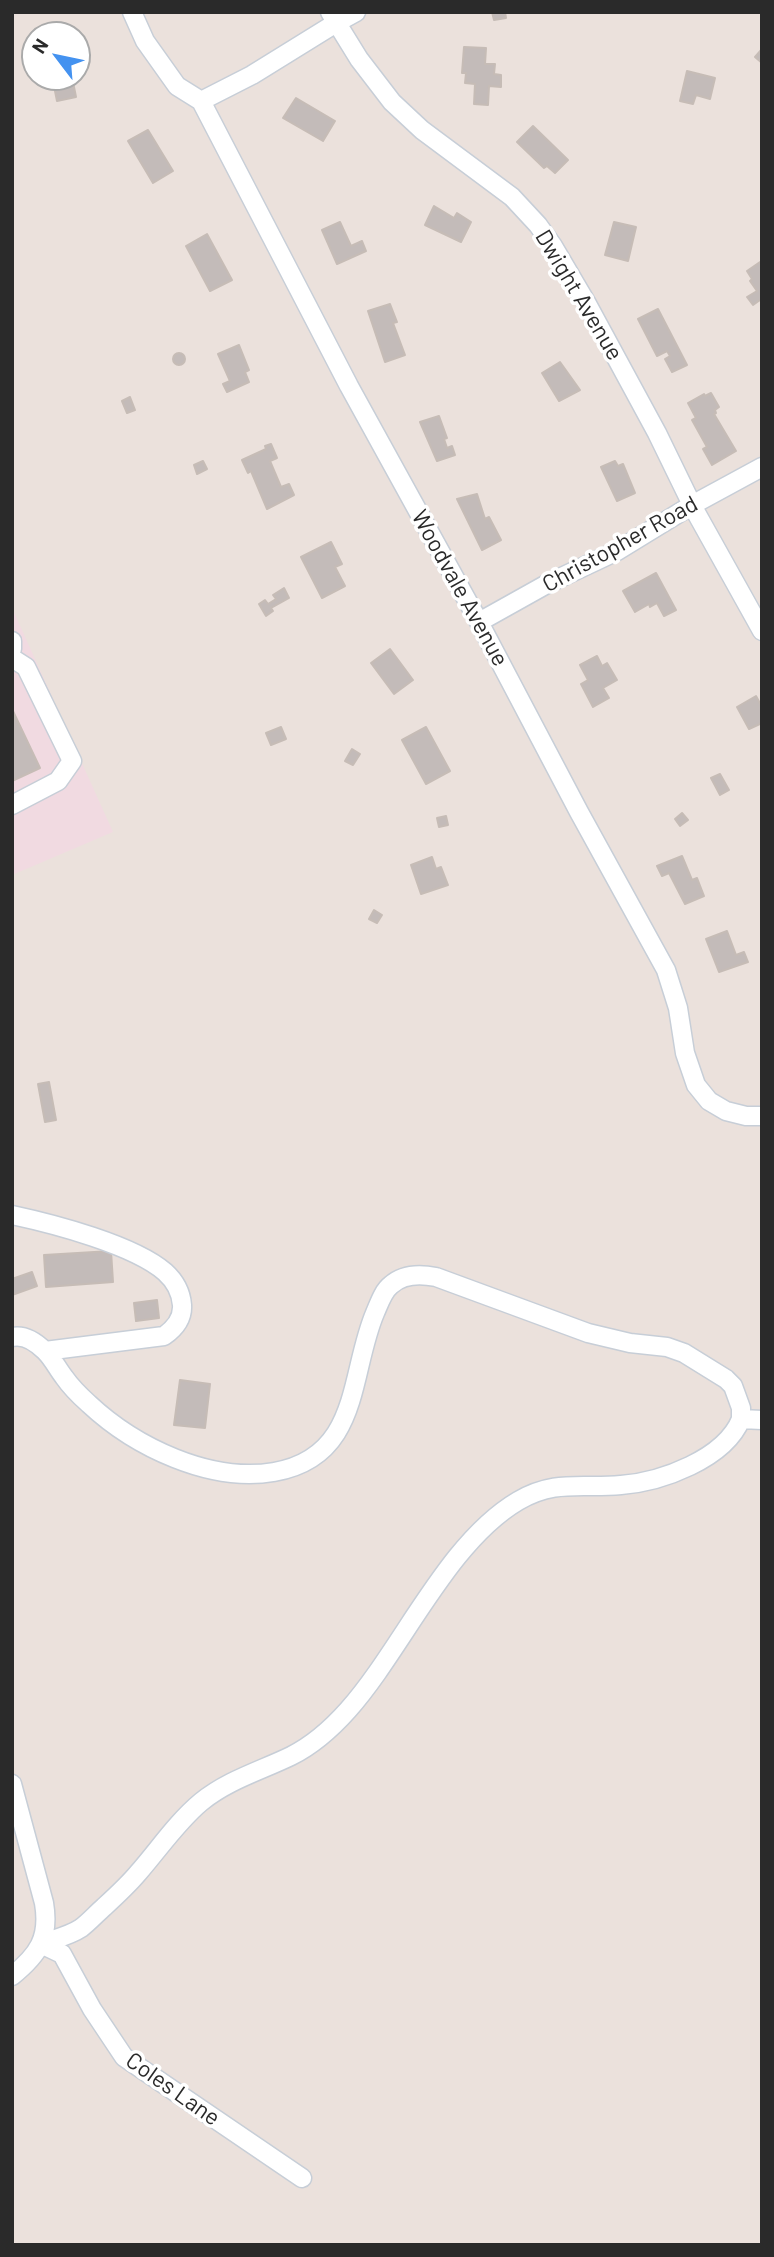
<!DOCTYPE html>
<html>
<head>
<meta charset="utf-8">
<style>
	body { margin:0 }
	#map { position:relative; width:774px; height:2257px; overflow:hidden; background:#ebe1dc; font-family:Barlow,sans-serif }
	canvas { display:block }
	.frame { position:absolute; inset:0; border:14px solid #2a2a2a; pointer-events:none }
	.north { position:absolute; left:21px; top:21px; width:70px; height:70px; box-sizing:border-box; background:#fff; border:2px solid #aaa; border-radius:50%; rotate:302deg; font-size:19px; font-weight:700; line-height:28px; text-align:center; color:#2a2a2a }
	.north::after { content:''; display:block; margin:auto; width:24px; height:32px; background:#4492f0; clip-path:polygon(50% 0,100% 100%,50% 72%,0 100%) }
</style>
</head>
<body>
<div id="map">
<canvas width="774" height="2257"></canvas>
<div class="frame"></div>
<div class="north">N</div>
</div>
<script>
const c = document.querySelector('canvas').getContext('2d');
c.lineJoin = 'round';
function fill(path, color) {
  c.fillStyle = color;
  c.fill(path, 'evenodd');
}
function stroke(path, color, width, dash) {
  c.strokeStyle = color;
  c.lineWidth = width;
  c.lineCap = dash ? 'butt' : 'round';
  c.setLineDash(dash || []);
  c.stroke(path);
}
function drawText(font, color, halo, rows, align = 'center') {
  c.font = font + ' Barlow,sans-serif';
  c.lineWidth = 7;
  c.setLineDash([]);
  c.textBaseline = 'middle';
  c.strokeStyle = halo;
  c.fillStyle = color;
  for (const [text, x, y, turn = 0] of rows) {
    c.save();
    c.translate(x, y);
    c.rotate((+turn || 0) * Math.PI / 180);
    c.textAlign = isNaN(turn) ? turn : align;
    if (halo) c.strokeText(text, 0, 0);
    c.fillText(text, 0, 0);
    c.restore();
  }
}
const medical = new Path2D(`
	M 12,608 L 113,832 L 12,875 Z`);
const building = new Path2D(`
	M 492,12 L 505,12 L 506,18 L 494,20 Z
	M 464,47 L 486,48 L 485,64 L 495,64 L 494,74 L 501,75 L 501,87 L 489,86 L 488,105 L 474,104 L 475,84 L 465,83 L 466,73 L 462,73 Z
	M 762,49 L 762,63 L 755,57 Z
	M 687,71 L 715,78 L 710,99 L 696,95 L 693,104 L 680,101 Z
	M 55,77 L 72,77 L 76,97 L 57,101 L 53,81 L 56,80 Z
	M 296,98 L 335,121 L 323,141 L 283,118 Z
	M 533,126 L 568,160 L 555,173 L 547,166 L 544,168 L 517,142 Z
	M 148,130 L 173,171 L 153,183 L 128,141 Z
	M 434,206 L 454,218 L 457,213 L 471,222 L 461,242 L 425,225 Z
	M 340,222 L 351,246 L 362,241 L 366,251 L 337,264 L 322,230 Z
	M 614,222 L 636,227 L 628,261 L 605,255 Z
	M 207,234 L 232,280 L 210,291 L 186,246 Z
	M 760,262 L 762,265 L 762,302 L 760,300 L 753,305 L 747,297 L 757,291 L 750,281 L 752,279 L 747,271 Z
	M 390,304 L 397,322 L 393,323 L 405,355 L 385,362 L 368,311 Z
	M 658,309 L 687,365 L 672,372 L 665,359 L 670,356 L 667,351 L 657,356 L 638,319 Z
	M 239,345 L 249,370 L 245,372 L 249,382 L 227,392 L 223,384 L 230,381 L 218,354 Z
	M173 359a6 6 0 1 1 12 0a6 6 0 1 1-12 0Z
	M 560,362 L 580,390 L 559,401 L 542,373 Z
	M 711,393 L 719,407 L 715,410 L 716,413 L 714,414 L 736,451 L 712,465 L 703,449 L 707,447 L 692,420 L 696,418 L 688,403 L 704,394 L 705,396 Z
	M 130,397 L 135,410 L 127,413 L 122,401 Z
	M 439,416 L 447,438 L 444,439 L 447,448 L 452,446 L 455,455 L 437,461 L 420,422 Z
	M 271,444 L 277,458 L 270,461 L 281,487 L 289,484 L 294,495 L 267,509 L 251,471 L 248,473 L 242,460 L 266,449 L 265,446 Z
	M 203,461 L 207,469 L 197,474 L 194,465 Z
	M 615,461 L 618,466 L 623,464 L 635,493 L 617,501 L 601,467 Z
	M 477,494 L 485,519 L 489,517 L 501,540 L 482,550 L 457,499 Z
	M 331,542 L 342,564 L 335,567 L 345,586 L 322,598 L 301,557 Z
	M 656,573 L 676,610 L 664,616 L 657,603 L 650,607 L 649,604 L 635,612 L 623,591 Z
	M 284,588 L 289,598 L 271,608 L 273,611 L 266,616 L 259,604 L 265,600 L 268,604 L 276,599 L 273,595 Z
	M 390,649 L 413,680 L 394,694 L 371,663 Z
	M 597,656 L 602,666 L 607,663 L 617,680 L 603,688 L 609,698 L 593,707 L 581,684 L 588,680 L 580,665 Z
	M 756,696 L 762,707 L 762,723 L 749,729 L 737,707 Z
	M 12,709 L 40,768 L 12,781 Z
	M 281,727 L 286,739 L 271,745 L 266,733 Z
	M 426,727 L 450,771 L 426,784 L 402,740 Z
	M 352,749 L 360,754 L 353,765 L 345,761 Z
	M 720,774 L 729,790 L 720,795 L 711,778 Z
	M 682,813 L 688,820 L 680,826 L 675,819 Z
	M 446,816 L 448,825 L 439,827 L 437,818 Z
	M 682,856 L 692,880 L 697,878 L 704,896 L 685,904 L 669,873 L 662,876 L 657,866 Z
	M 432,857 L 436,869 L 441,867 L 448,885 L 421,894 L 411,865 Z
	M 374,910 L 382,915 L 377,923 L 369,919 Z
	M 727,931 L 736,955 L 744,952 L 748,962 L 719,972 L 706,939 Z
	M 49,1082 L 56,1120 L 45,1122 L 38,1084 Z
	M 111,1251 L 113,1282 L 46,1287 L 44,1255 Z
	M 32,1272 L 37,1286 L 12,1295 L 12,1279 Z
	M 157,1300 L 159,1318 L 136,1321 L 134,1303 Z
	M 180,1380 L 210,1384 L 205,1428 L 174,1425 Z`);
const minor = new Path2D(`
	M 132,12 L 145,41 L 177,86 L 201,101
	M 330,12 L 359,59 L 392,102 L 422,130 L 512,197 L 538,225 L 553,246 L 586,302 L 657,433 L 694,509 L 762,631
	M 201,101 L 349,386 L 479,622 L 579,812 L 666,970 L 678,1008 L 685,1053 L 696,1085 L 709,1101 L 726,1111 L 746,1116 L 762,1116
	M 201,101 L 252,75 L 336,23 L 356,12
	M 479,622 L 547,584 L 617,551 L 692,505 L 762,467
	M 12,641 L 12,649
	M 12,658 L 26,667 L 72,761 L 58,781 L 12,805
	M 12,1215 C 54,1224 134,1245 165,1272 C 175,1281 181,1292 182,1305 C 183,1319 174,1329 164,1336 L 45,1351
	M 12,1337 C 25,1334 36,1342 45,1351 C 53,1359 57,1368 64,1377 C 71,1387 80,1396 89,1404 C 135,1447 210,1483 274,1472 C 361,1457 349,1374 375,1313 C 379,1304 383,1291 391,1285 C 403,1274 421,1274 436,1277 L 588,1333 L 630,1343 L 667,1347 L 684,1353 L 726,1379 L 733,1386 L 741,1408 L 741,1419
	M 12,1784 L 44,1903 C 50,1938 38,1955 12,1976
	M 41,1944 C 54,1939 69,1936 81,1928 C 89,1922 96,1914 104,1907 C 116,1896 128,1885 138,1873 C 159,1849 177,1822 201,1802 C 228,1780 260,1771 291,1756 C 313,1745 332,1728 348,1710 C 403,1648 447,1543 518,1501 C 556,1479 581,1489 621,1485 C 661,1482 725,1459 741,1419 L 762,1420
	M 41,1944 L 62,1954 L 92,2009 L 124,2057 L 302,2178`);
const streetNames = [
	["Dwight Avenue",579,295,59],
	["Christopher Road",620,544,-29],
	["Woodvale Avenue",460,588,61],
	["Coles Lane",173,2089,35]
];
fill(medical, '#f1dae1');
fill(building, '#c3bbb9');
stroke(building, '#c6bcb6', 2);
stroke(minor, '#c7ced7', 21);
stroke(minor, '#fff', 18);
drawText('23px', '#2a2a2a', '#fff', streetNames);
</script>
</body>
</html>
